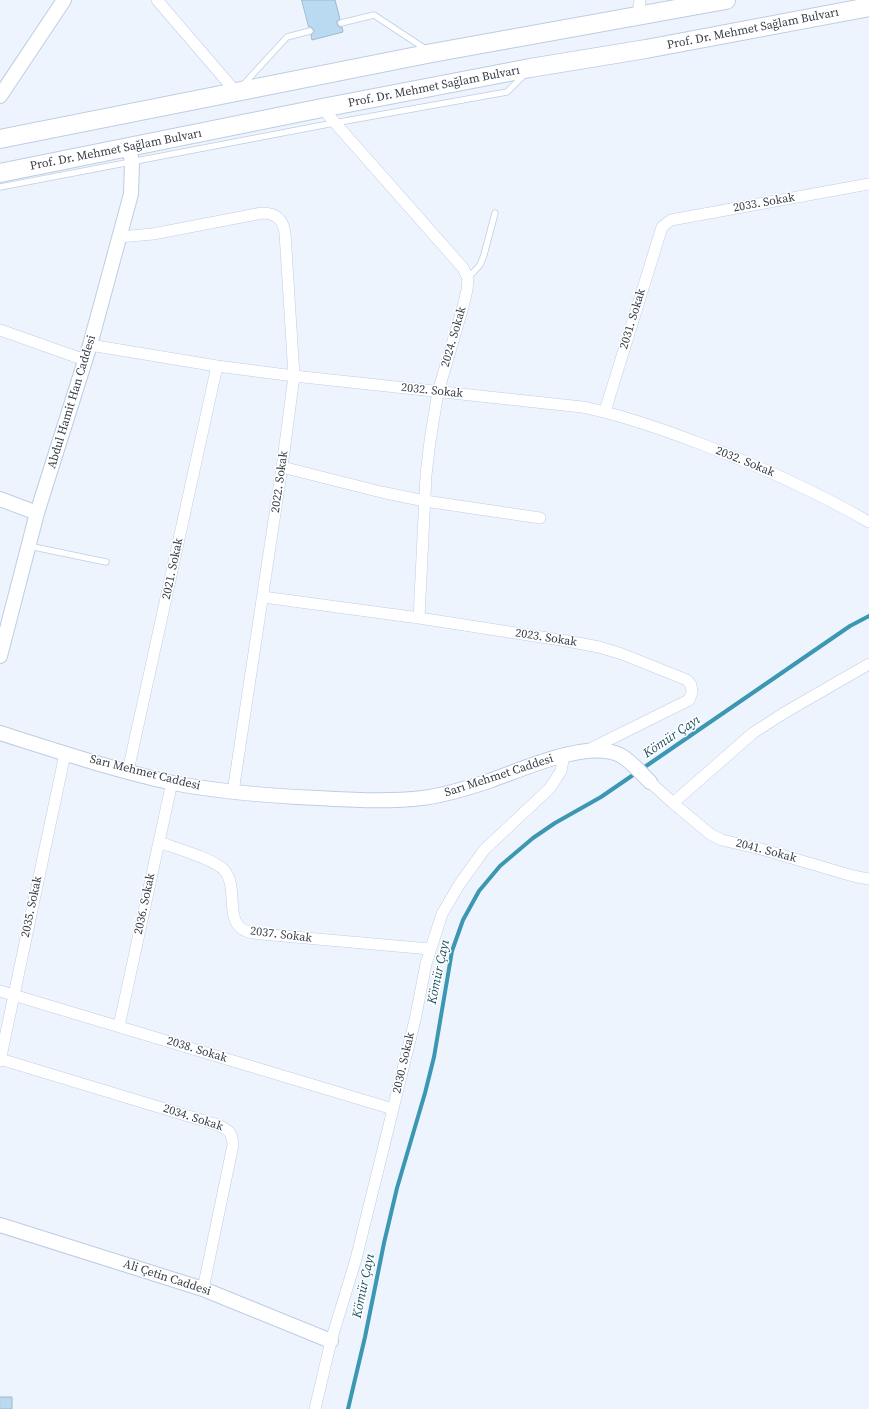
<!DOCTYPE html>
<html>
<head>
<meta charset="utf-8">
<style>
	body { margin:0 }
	canvas { display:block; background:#eef4fe }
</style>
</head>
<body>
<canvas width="869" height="1409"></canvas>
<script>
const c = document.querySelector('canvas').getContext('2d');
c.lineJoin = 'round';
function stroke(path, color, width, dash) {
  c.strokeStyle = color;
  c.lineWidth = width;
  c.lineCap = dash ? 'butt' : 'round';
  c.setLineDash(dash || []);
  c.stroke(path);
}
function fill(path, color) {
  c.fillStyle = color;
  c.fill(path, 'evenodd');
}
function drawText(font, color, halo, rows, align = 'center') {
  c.font = font + ' "Source Serif 4",serif';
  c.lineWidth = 3;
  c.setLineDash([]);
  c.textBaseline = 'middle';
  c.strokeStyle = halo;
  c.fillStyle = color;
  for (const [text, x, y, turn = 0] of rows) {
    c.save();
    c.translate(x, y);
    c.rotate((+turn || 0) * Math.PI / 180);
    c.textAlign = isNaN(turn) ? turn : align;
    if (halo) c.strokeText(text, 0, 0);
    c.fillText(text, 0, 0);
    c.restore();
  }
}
const stream = new Path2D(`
	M 348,1409 L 365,1337 L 384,1243 L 397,1188 L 425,1093 L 434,1057 L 452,951 L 463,920 L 479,891 L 500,866 L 533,838 L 555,823 L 601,797 L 850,626 L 869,616`);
const building = new Path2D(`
	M 302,0 L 335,0 L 340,19 L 337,21 L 337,24 L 339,27 L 342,27 L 343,32 L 312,40 L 311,35 L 314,32 L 314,30 L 311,27 L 309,27 Z
	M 0,1397 L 12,1397 L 12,1409 L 0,1409 Z`);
const service = new Path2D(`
	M 341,23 L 374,15 L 427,50
	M 242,86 L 287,37 L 310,31
	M 0,187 L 334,123 L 507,92 L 524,75
	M 468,278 L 480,265 L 484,255 L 495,213
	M 29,546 L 106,562`);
const minor = new Path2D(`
	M 157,0 L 236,92
	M 638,16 L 640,0
	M 322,108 L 463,268 L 468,278 L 467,290 L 463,307 L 438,392 L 430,441 L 426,475 L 419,618
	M 119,237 L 153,234 L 262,213 C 275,213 283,219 285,233 L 294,376 L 582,407 C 623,415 662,429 701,444 C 759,466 815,491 869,522
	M 0,330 L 85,360
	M 90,345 L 217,366 L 294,376 L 282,467 L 233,792
	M 605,411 L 662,227 L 671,220 L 869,184
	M 282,467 L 381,492 L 425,501 L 540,518
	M 263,597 L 419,618 L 567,641 L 599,647 L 622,654 L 687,680 L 691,685 L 692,692 L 689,700 L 588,750
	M 128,771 L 217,366
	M 650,782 L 673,803 L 753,733 L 784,713 L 869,664
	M 673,803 L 710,834 L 722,840 L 761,849 L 853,876 L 869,879
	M 159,842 C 175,848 214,859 224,870 C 238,885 226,917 241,928 C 246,933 255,933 261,934 L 430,949
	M 0,991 L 393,1109
	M 119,1026 L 172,782
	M 0,1059 L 218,1125 C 229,1130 232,1132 233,1145 L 203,1289
	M 0,1061 L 65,754
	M 315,1409 L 331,1341 L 356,1259 L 393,1109 L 415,1020 L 426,964 L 442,914 L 459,885 L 484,850 L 550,788 L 561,771 L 564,755`);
const tertiary = new Path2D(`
	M 0,96 L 64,0
	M 0,499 L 37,513
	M 0,656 L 37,513 L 90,345 L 131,194 L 132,162 L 129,147
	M 0,733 C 57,751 114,770 173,783 C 221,792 270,796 318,798 C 353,800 388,802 423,798 C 446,795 468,788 489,781 C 521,770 587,739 620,755 C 631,761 641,773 650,782
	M 0,1225 L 203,1289 L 331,1341`);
const trunk = new Path2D(`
	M 0,139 L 432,53 L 726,0
	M 0,173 L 322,108 L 530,68 L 646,49 L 869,7`);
const streetNames = [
	["Prof. Dr. Mehmet Sağlam Bulvarı",753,29,-11],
	["Prof. Dr. Mehmet Sağlam Bulvarı",434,87,-11],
	["Prof. Dr. Mehmet Sağlam Bulvarı",116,150,-11],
	["2033. Sokak",764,203,-10],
	["2031. Sokak",633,319,-73],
	["2024. Sokak",454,337,-74],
	["2032. Sokak",432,391,6],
	["Abdul Hamit Han Caddesi",72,402,-73],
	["2032. Sokak",745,462,22],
	["2022. Sokak",280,482,-82],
	["2021. Sokak",173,569,-78],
	["2023. Sokak",546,638,9],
	["Sarı Mehmet Caddesi",145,773,14],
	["Sarı Mehmet Caddesi",499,776,-18],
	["2041. Sokak",766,851,15],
	["2036. Sokak",145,904,-78],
	["2035. Sokak",32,907,-78],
	["2037. Sokak",281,935,7],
	["2038. Sokak",197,1050,17],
	["2030. Sokak",404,1063,-77],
	["2034. Sokak",193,1118,18],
	["Ali Çetin Caddesi",167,1278,18]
];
const waterNames = [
	["Kömür Çayı",672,737,-34],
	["Kömür Çayı",439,972,-78],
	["Kömür Çayı",364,1286,-78]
];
stroke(stream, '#3b97b2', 4);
fill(building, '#b9daf1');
stroke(building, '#9fb8cb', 1);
stroke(service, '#bdcde5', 7);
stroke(minor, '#bdcde5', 12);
stroke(tertiary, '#bdcde5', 16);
stroke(trunk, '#bdcde5', 20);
stroke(service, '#fff', 5.5);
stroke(minor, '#fff', 11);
stroke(tertiary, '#fff', 14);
stroke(trunk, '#fff', 18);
drawText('12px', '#373d47', '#fff', streetNames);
drawText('italic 13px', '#1b4f5e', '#fff', waterNames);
</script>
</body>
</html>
